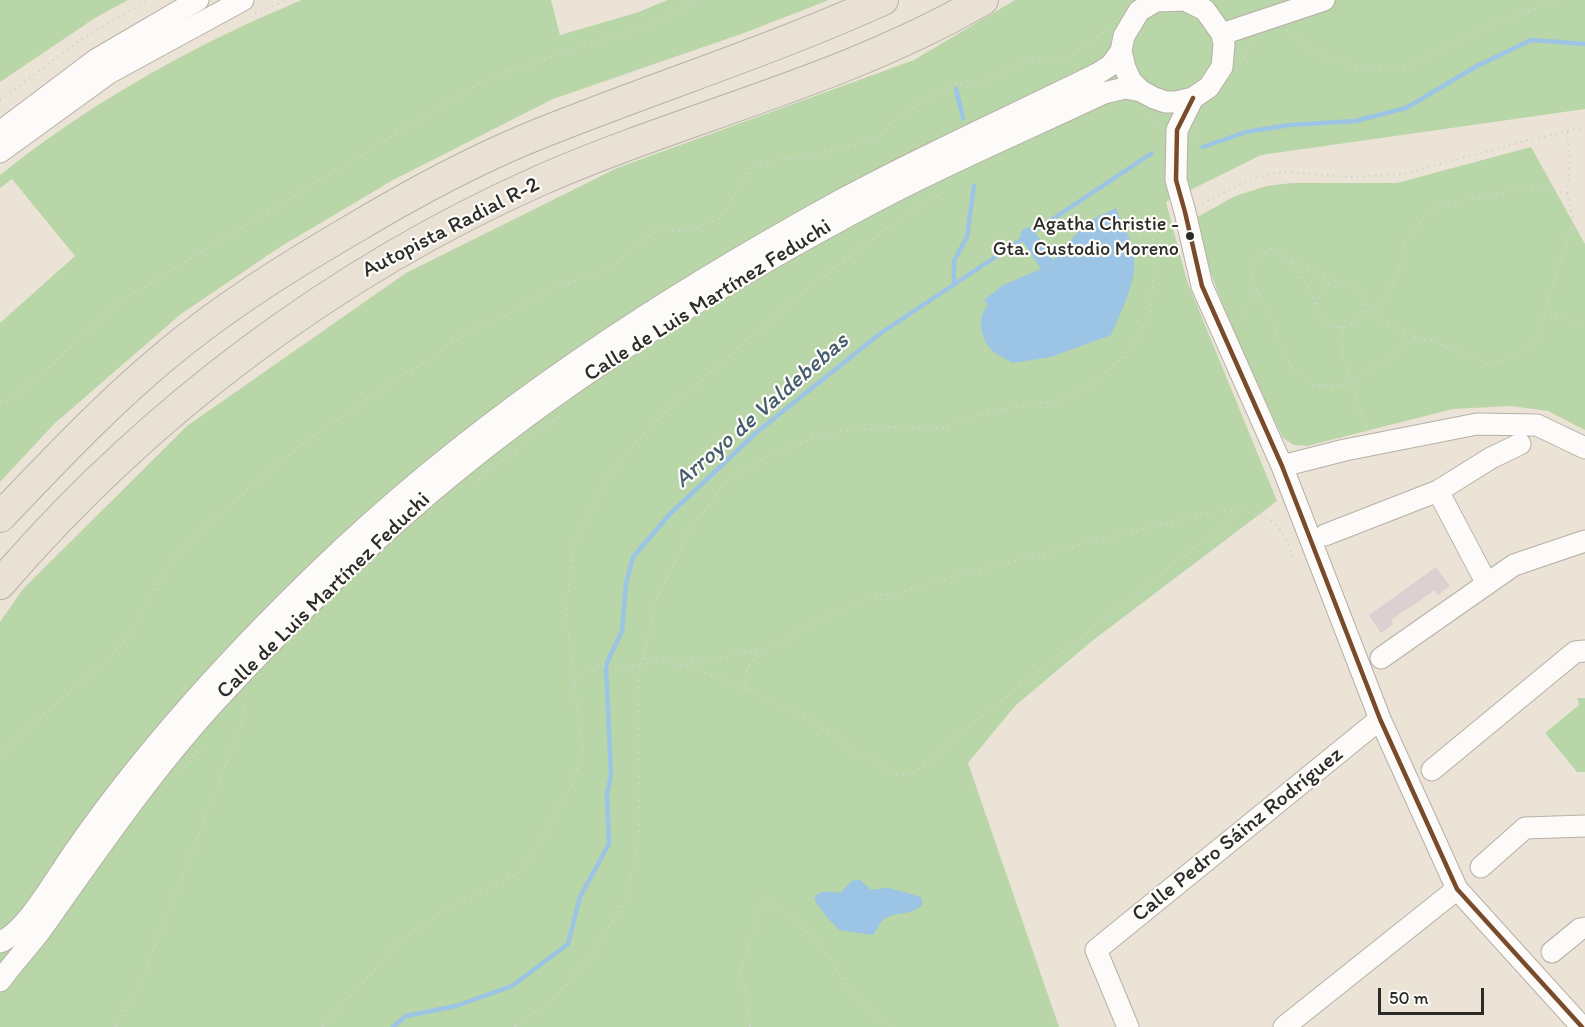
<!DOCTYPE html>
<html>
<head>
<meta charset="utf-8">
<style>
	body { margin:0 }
	#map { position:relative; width:1585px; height:1027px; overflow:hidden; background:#ebe3d5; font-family:Itim,sans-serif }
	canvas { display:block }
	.scale { position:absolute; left:1378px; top:988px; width:106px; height:27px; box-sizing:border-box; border:3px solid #2b2b2b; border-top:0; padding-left:8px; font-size:18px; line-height:21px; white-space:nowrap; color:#2b2b2b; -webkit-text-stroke:4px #fdfcf7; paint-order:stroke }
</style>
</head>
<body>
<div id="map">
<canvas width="1585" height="1027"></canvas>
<div class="scale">50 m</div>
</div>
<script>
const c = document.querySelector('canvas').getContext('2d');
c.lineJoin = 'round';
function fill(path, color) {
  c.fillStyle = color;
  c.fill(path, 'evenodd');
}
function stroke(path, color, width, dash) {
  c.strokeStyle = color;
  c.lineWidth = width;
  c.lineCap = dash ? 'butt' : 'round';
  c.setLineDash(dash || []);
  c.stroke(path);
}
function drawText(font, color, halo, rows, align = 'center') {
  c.font = font + ' Itim,sans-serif';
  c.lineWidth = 4.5;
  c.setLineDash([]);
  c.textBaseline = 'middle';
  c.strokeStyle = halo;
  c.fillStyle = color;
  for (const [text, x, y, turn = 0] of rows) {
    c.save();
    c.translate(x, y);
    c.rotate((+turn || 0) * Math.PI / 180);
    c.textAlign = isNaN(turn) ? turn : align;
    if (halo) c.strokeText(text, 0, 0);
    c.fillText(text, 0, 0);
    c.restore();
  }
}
const green = new Path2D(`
	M 0,0 L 128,0 L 95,18 L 0,82 Z
	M 302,0 L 551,0 L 560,35 L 636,13 L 668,0 L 829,0 L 744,33 L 553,99 L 393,180 L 280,247 L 181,314 L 54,424 L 0,482 L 0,323 L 75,256 L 12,179 L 0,188 L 0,175 C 90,103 195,44 302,0 Z
	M 1015,0 L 1585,0 L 1585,109 L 1261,155 L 1166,202 L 1187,281 L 1277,501 L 1092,641 L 1015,706 L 968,763 L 1059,1027 L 0,1027 L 0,622 L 23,589 L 187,426 L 406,273 L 617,168 L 914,60 Z
	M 1531,147 L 1585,244 L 1585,430 L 1548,411 L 1511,406 L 1453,409 L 1307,446 L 1294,445 L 1283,438 C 1250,367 1214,295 1194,219 L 1235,196 L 1267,186 L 1292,183 L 1397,183 Z
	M 1577,698 L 1585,698 L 1585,772 L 1577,772 L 1545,733 L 1579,705 Z`);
const water = new Path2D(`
	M 1116,208 C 1120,220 1126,230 1131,242 C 1142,274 1123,306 1111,335 L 1051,357 L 1012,363 C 1005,358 993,353 988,346 C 980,334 978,315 988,305 L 984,300 L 1003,285 L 1048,266 L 1087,222 Z
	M 859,879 L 871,890 C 876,889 882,888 887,888 C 891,888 919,896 922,898 L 922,905 C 909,918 894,909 881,922 C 878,926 876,931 873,935 L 839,930 L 825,915 L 814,899 C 819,888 830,892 840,893 L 852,881 Z`);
const stream = new Path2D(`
	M 956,89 L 963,118
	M 1203,147 L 1246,132 L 1290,125 L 1355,121 L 1406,108 L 1477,66 L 1531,40 L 1585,44
	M 954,284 L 954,261 L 967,237 L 974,186
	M 393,1027 L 406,1016 L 456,1006 L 512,986 L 568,944 L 580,897 L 609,844 L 607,794 L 611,775 L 606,665 L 622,631 L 626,584 L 633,557 L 670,514 L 757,432 L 881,333 L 1152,153`);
const canal = new Path2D(`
	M 1028,235 L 1048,266`);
const building = new Path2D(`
	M 1436,567 L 1450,586 L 1438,595 L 1435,590 L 1391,620 L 1393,624 L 1381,633 L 1369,615 Z`);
const path = new Path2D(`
	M 691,0 L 693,4 L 699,0
	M 255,13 L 287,0
	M 1287,30 C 1317,59 1373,78 1413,65 L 1503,20 L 1561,0
	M 1241,64 L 1253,43
	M 0,100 L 83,38 L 148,0
	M 1151,117 L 1155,120 L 1159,129
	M 1567,132 L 1570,160 L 1567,194
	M 1195,141 L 1198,129
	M 1202,204 L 1253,178 L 1282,172 L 1353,177 L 1403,174 L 1529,140 L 1585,127
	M 1291,261 L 1335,281
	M1317 304a23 23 0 1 1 46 0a23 23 0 1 1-46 0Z
	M 1317,304 C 1303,281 1296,261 1271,249 L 1250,262 L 1253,279 L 1293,370 L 1313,386 L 1350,384 L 1376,367 L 1409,340 L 1418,339 L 1434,341 L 1489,365 L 1519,355 L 1537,338 L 1573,221 L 1567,194 L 1538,186 L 1444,204 L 1422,219 L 1406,240 L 1401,262 L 1391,289 L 1376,306 L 1361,314
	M 1366,312 L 1418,339
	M 1544,314 L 1585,324
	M 1238,323 L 1257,289
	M 1343,327 L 1342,355 L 1366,428
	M 0,402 L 6,401 L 35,381 L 116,304 L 488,78 L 657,22 L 693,4
	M 534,435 L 561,415
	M 473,483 L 522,444
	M 644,658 L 680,665 L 745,653 L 758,652 L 780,643 L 823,618 L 875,595 L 890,595 L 978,570 L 1214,512 C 1258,510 1277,511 1293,557 L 1297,556
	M 681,666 L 724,679 L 789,710 L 809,716 L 825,731 L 845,740 L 853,752 L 877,760 L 888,772 L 908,776 L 937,758 L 953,739 L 1241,511
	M 574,684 L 584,674 L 601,664 L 616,668 L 629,664 L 641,665
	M 747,689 C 743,672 748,663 762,652
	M 0,755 L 47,711 L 106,662 L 129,635 L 171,559 L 195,534 L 301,445 L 391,382 L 435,356 L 463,335 L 517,309 L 550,289 L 608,270 L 654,232 L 692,230 L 721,218 L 751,167 L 761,163 L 781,159 L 804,158 L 877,138 L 891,123 L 939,91 L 958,83 L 970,88 C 992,80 1011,67 1034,59 C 1043,55 1053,61 1062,59 C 1074,56 1099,36 1109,27
	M 181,771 L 202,746
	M 116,1027 L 142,979 L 245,715 L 242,699
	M 322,1027 L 405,937 L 446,910 L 516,875 L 534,850 L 572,786 L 582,751 L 566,613 L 573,547 L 605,478 L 651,425 L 790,302 L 902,217 L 943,193
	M 515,1027 L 555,997 L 586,962 L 624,904 L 639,839 L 638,677 L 657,599 L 690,530 L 728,479 L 776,452 L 827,433 L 891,427 L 943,428 L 975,416 L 1014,407 L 1057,401 L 1090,385 L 1123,358 L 1149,317 L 1155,268 L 1153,239 L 1170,225
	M 750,1027 L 746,993 L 740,972 L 764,895 L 822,945 L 851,993 L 892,1027`);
const minor = new Path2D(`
	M 1185,0 L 1205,10 L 1222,34 L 1224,44 L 1222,67 L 1209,87 L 1193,98 L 1176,102 L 1166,102 L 1154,98 L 1141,91 L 1131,81 L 1125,68 L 1121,51 L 1124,36 L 1139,11 L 1156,1 Z
	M 1222,34 L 1324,0
	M 1193,98 L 1177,130 L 1176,180 L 1185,212 L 1202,286 L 1282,466 L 1380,719 L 1457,889 L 1582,1027
	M 0,132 L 97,59 L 198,0
	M 0,152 L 109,73 L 243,0
	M 1282,466 L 1345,450 L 1477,424 L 1537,425 L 1585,448
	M 1438,491 L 1487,584
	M 1325,535 L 1438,491 L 1491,458 L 1520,444
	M 1381,658 L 1514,565 L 1585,541
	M 1432,770 L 1575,652 L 1585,651
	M 1481,867 L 1525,828 L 1585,826
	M 0,942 C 26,932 55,879 72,855 C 150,742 245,640 345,546 C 493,408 664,297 841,200 C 924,155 1012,116 1097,74 L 1111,65 L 1121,51
	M 1552,952 L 1580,929 L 1585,928
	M 0,981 C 13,963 28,947 41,930 C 97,851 151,772 216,701 C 283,628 354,558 429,494 C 557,385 702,295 850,215 C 932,170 1019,133 1104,93 L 1125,88 L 1141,91
	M 1128,1027 L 1096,950 L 1380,719
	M 1284,1027 L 1457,889`);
const highway = new Path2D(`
	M 0,517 C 53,462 105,406 164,357 C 222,308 288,267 353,229 C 408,196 465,165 524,140 C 643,91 766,53 883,0
	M 0,584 C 148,412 334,272 541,180 C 687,116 844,81 983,0`);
const bus1 = new Path2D(`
	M 1193,98 L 1177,130 L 1176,180 L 1185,212 L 1202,286 L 1282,466 L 1380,719 L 1457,889 L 1582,1027`);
const markers = [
	[1190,236,5,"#2b2b2b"]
];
const busNames = [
	["Agatha Christie -",1179,225],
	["Gta. Custodio Moreno",1179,250]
];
const streetNames = [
	["Autopista Radial R-2",451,228,-27],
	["Calle de Luis Martínez Feduchi",708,301,-32],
	["Calle de Luis Martínez Feduchi",324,596,-44],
	["Calle Pedro Sáinz Rodríguez",1238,835,-39]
];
const waterNames = [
	["Arroyo de Valdebebas",762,411,-41]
];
fill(green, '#b8d6a7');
fill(water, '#9bc4e5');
stroke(stream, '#9bc4e5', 4.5);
stroke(canal, '#9bc4e5', 15);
fill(building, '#dbd0d2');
stroke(minor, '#b6b0a7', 23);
stroke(highway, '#b6b0a7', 32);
stroke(path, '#d4d2cf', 2, [1.5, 4.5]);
stroke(minor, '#fcfbf9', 21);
stroke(highway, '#e8e1d4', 30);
stroke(bus1, '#7a4b2a', 4.5);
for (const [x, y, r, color] of markers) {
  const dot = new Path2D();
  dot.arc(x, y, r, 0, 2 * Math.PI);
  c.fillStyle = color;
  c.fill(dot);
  stroke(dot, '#fdfcf7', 2);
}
drawText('20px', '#2b2b2b', '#fdfcf7', busNames, 'right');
drawText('22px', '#2b2b2b', '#fdfcf7', streetNames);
drawText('italic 24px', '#465c6f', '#fdfcf7', waterNames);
</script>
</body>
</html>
